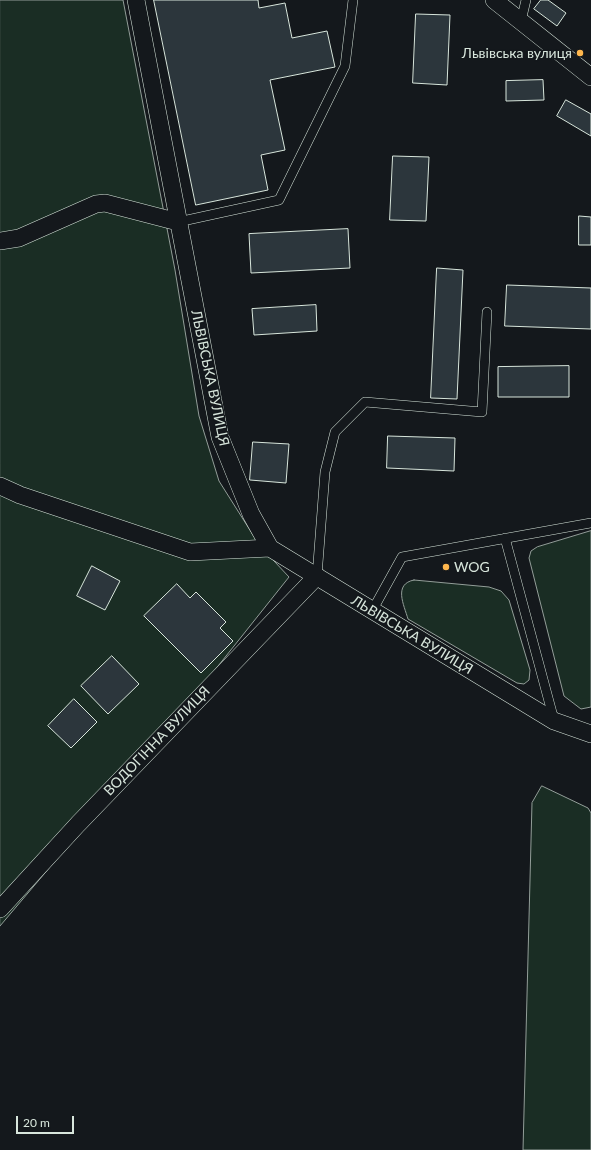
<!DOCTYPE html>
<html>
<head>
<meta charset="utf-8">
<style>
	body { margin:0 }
	#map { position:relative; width:591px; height:1150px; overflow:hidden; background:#14181c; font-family:Lato,sans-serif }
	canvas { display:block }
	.scale { position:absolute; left:16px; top:1116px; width:58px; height:18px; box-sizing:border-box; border:2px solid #d8e6dc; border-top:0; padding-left:5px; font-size:12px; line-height:14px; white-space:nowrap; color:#d8e6dc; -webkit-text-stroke:3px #14181c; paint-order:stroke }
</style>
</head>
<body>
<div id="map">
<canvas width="591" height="1150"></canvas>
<div class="scale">20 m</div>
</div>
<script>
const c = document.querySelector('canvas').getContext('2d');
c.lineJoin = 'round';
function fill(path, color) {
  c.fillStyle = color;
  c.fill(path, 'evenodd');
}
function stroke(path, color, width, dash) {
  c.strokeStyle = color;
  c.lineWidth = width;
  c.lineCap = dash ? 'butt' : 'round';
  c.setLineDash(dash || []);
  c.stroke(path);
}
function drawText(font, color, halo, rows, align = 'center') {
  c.font = font + ' Lato,sans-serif';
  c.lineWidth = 3;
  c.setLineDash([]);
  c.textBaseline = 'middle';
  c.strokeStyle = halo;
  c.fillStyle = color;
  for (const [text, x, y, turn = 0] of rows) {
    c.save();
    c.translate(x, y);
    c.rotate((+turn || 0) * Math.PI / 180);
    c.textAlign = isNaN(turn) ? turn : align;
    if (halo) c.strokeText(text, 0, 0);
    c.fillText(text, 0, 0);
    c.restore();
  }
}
const green = new Path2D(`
	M 0,0 L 123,0 L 175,270 L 199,416 L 219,481 L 260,546 L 289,577 L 183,710 L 0,926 Z
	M 591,531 L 591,707 L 581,709 L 564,696 L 529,558 L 531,551 L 537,547 Z
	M 414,580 L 489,587 L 501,591 L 509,600 L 530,670 L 529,680 L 524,684 L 517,683 L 408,619 C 404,605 393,584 414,580 Z
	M 542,786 L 588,808 L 591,813 L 591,1150 L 523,1150 L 532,803 Z`);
const building = new Path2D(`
	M 154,0 L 258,0 L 259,8 L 285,3 L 292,38 L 327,31 L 335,67 L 270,80 L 285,150 L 261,155 L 268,190 L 196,205 Z
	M 541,0 L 548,0 L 566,13 L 557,26 L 534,9 Z
	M 416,14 L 450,15 L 447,85 L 413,83 Z
	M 543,80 L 544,100 L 506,101 L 506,81 Z
	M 566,100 L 591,114 L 591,136 L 557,116 Z
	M 393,156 L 429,157 L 426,221 L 390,220 Z
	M 579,216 L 591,217 L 591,245 L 579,245 Z
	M 348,229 L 350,268 L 251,273 L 249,234 Z
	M 437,268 L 463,270 L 457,399 L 431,398 Z
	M 507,285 L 591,288 L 591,329 L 505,326 Z
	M 316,305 L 317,331 L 254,335 L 252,309 Z
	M 569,366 L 569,397 L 498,397 L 498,367 Z
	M 388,436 L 455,438 L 454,471 L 387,468 Z
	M 253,442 L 289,444 L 286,483 L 250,480 Z
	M 92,566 L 120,581 L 105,610 L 77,596 Z
	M 177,584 L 190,598 L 196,592 L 226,622 L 220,628 L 233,641 L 201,673 L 144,616 Z
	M 112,656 L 139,684 L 108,714 L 81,686 Z
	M 74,699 L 97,722 L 71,748 L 48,726 Z`);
const lane = new Path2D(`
	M 521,21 L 526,0
	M 178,222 L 279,200 L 345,66 L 353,0
	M 505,538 L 554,720
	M 317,576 L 325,472 L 335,432 L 365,402 L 482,412 L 487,312
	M 372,611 L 402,557 L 591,523`);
const street = new Path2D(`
	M 136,0 L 220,437 L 251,514 L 270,548 L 554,721 L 591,734
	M 494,0 L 591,77
	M 0,241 L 19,238 L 96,204 L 105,203 L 178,222
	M 0,486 L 20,495 L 190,552 L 270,548
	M 0,909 L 78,824 L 317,576`);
const markers = [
	[580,53,4,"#ffb74d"],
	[446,567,4,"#ffb74d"]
];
const poiNames = [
	["Львівська вулиця",572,53],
	["WOG",454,567,"left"]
];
const streetNames = [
	["ЛЬВІВСЬКА ВУЛИЦЯ",210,378,78],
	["ЛЬВІВСЬКА ВУЛИЦЯ",412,635,31],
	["ВОДОГІННА ВУЛИЦЯ",157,741,-46]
];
fill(green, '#1a2d24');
stroke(green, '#939e99', 1);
fill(building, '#2c363c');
stroke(building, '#d8e6dc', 1);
stroke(lane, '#d8e6dc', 10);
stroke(street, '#d8e6dc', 18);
stroke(lane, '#14181c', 9);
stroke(street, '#14181c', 17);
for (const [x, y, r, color] of markers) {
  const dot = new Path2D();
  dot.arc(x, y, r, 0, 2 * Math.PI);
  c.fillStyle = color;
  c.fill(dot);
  stroke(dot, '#14181c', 1.5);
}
drawText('14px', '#d8e6dc', '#14181c', poiNames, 'right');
drawText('14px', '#d8e6dc', '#14181c', streetNames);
</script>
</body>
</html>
